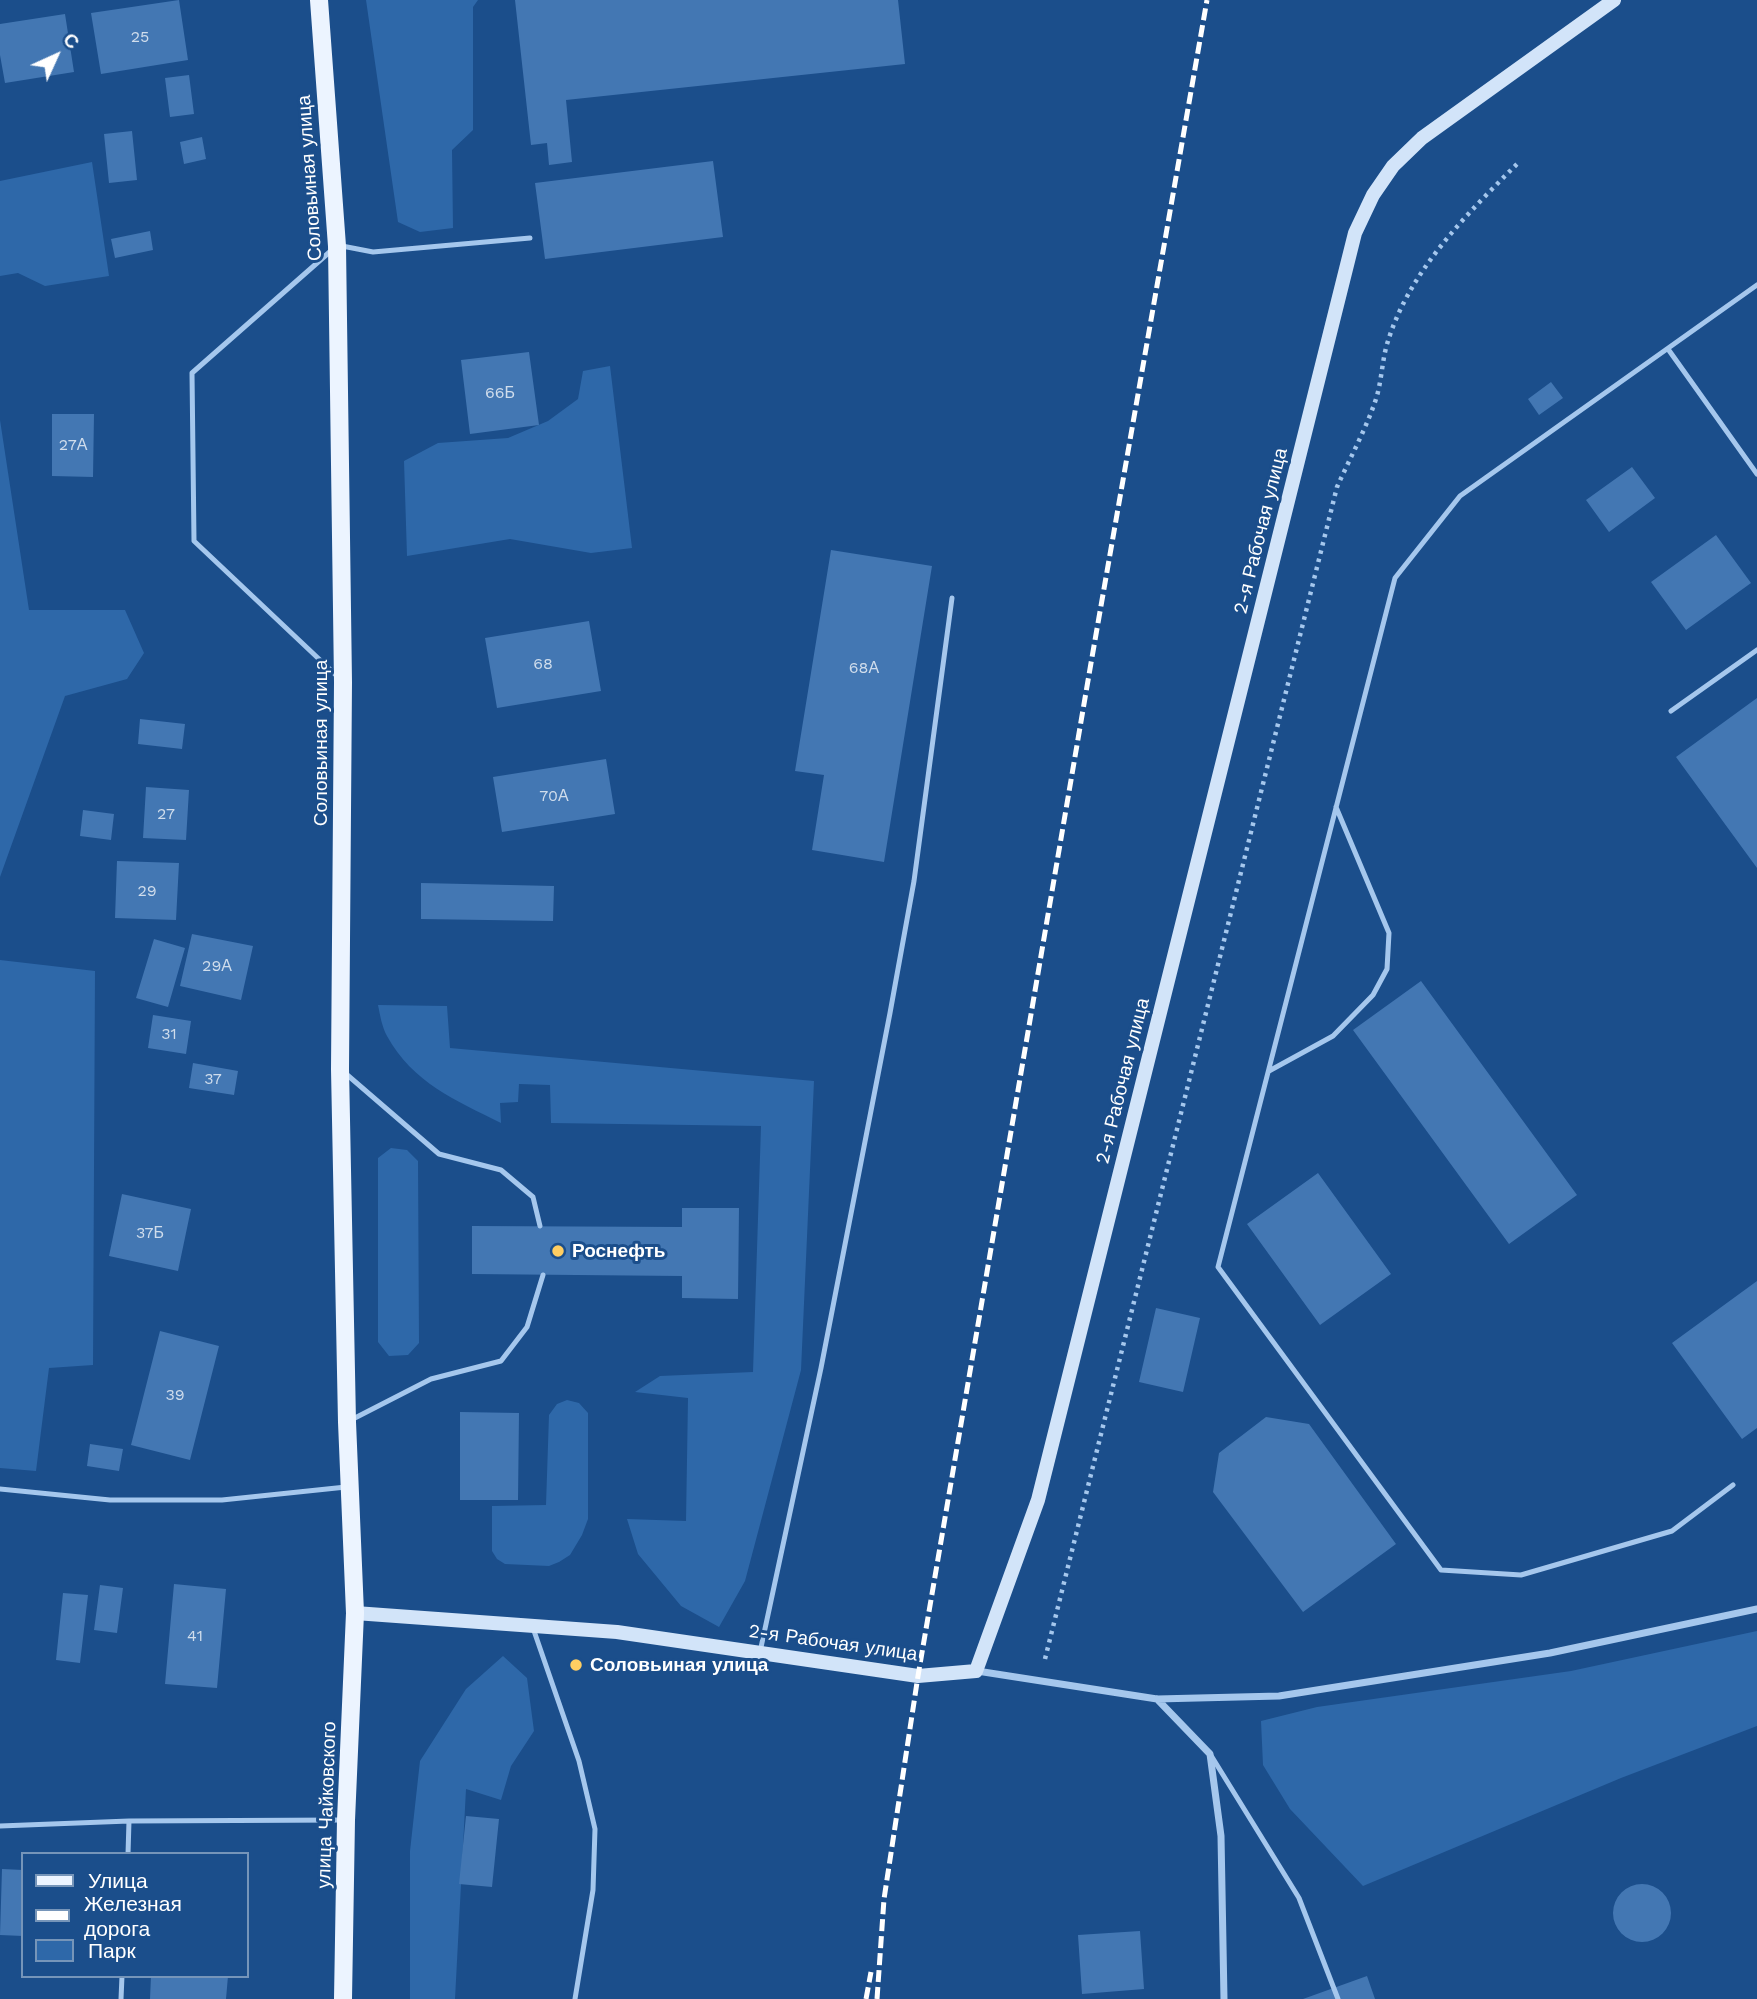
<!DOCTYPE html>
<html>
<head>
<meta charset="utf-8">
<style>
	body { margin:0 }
	#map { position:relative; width:1757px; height:1999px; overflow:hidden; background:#1b4e8b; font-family:"Work Sans",sans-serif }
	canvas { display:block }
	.legend { position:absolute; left:21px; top:1852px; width:228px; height:126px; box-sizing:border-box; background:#1b4e8b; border:2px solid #7695b9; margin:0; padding:9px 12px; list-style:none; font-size:21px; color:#fff }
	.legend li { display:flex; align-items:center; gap:14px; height:35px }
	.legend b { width:35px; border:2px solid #7695b9 }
	.north { position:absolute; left:21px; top:21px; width:70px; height:70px; -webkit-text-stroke:5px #1b4e8b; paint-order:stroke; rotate:45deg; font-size:19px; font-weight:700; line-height:28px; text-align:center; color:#fff }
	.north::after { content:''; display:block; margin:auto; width:24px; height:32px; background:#fff; clip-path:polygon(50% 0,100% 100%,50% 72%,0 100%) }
</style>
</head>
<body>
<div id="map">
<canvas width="1757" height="1999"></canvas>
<ul class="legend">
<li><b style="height:9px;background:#ecf4ff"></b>Улица</li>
<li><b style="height:9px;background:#fff"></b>Железная дорога</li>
<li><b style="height:19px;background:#2e68a9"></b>Парк</li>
</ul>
<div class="north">С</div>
</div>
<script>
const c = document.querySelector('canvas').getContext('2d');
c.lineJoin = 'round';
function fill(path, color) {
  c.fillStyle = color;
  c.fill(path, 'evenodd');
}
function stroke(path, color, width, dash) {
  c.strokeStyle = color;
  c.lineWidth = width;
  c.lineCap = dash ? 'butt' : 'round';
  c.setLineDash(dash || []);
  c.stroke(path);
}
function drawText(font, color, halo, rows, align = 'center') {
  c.font = font + ' "Work Sans",sans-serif';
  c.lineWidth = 6;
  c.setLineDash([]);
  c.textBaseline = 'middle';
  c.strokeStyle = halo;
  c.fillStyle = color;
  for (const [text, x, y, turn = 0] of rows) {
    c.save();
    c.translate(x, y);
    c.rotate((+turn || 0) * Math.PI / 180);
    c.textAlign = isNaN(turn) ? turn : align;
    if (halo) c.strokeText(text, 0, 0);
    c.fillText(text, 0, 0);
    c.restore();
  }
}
const green = new Path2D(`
	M 366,0 L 478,0 L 473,7 L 473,130 L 452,150 L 453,228 L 420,232 L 398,222 Z
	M 92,162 L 109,276 L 45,286 L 18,273 L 0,276 L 0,181 Z
	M 610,366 L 632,548 L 591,553 L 510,539 L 407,556 L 404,461 L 438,443 L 508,438 L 548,421 L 578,399 L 583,371 Z
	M 0,420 L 29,610 L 125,610 L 144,653 L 127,679 L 65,696 L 0,877 Z
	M 0,960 L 95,971 L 93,1365 L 49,1368 L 36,1471 L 0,1468 Z
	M 378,1005 L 447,1006 L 450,1048 L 814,1081 L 801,1370 L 745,1581 L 719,1627 L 681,1606 L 638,1554 L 627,1519 L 686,1521 L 688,1398 L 635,1392 L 660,1376 L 753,1372 L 761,1126 L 551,1123 L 550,1085 L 519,1084 L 518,1102 L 500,1103 L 501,1123 C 455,1100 413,1083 387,1036 C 382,1027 380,1015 378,1005 Z
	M 391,1148 L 407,1150 L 418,1161 L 419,1343 L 408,1355 L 389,1356 L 378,1342 L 378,1158 Z
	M 567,1400 L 579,1403 L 588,1413 L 588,1519 L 582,1535 L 570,1555 L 559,1562 L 549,1566 L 505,1564 L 497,1559 L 492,1551 L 492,1506 L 546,1505 L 549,1415 L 557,1404 Z
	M 1757,1631 L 1757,1726 L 1621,1778 L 1363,1886 L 1290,1809 L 1263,1765 L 1261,1721 L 1317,1707 L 1571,1671 Z
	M 503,1656 L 527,1678 L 534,1731 L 511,1766 L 501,1800 L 466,1789 L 455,1999 L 410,1999 L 410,1851 L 420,1761 L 466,1689 Z`);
const building = new Path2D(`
	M 179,0 L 188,60 L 101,74 L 91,13 Z
	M 515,0 L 898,0 L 905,64 L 566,100 L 572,162 L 549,165 L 547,143 L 531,145 Z
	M 65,14 L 74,72 L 5,83 L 0,55 L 0,24 Z
	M 189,75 L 194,114 L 170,117 L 165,78 Z
	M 132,131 L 137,180 L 109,183 L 104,134 Z
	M 202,137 L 206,159 L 184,164 L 180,142 Z
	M 713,161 L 723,237 L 545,259 L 535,183 Z
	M 150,231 L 153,250 L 115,258 L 111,239 Z
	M 529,352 L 539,425 L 470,434 L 461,360 Z
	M 1551,382 L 1563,398 L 1539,415 L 1528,399 Z
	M 52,414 L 94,414 L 93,477 L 52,476 Z
	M 1632,467 L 1655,498 L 1609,532 L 1586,500 Z
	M 1716,535 L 1751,583 L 1686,630 L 1651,582 Z
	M 831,550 L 932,566 L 884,862 L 812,850 L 824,775 L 795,771 Z
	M 589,621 L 601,691 L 497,708 L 485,638 Z
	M 1757,698 L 1757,868 L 1676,757 Z
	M 140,719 L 185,724 L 182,749 L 138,744 Z
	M 606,759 L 615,814 L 502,832 L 493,777 Z
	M 146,787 L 189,790 L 186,840 L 143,838 Z
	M 83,810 L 114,814 L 111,840 L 80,836 Z
	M 117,861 L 179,863 L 176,920 L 115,918 Z
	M 421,883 L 554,886 L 553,921 L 421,919 Z
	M 192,934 L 253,946 L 241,1000 L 180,986 Z
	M 154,939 L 185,948 L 168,1007 L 136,998 Z
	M 1421,981 L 1577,1195 L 1509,1244 L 1353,1030 Z
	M 153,1015 L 191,1021 L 186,1054 L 148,1048 Z
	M 193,1063 L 238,1071 L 234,1095 L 189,1088 Z
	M 1318,1173 L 1391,1274 L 1320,1325 L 1247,1224 Z
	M 122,1194 L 191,1209 L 178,1271 L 109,1256 Z
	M 682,1208 L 739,1208 L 738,1299 L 682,1298 L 682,1276 L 472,1274 L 472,1226 L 682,1227 Z
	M 1757,1281 L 1757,1428 L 1742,1439 L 1672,1343 Z
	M 1156,1308 L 1200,1318 L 1183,1392 L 1139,1382 Z
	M 160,1331 L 219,1346 L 190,1460 L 131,1445 Z
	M 460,1412 L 519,1413 L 518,1500 L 460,1500 Z
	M 1266,1417 L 1309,1424 L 1396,1544 L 1303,1612 L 1213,1492 L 1219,1453 Z
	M 90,1444 L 123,1449 L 119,1471 L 87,1466 Z
	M 174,1584 L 226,1589 L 217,1688 L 165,1684 Z
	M 100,1585 L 123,1588 L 117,1633 L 94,1630 Z
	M 63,1593 L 88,1595 L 80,1663 L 56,1660 Z
	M 466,1816 L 499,1819 L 492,1887 L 459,1884 Z
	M 2,1869 L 23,1870 L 23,1936 L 0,1935 Z
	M1613 1913a29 29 0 1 1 58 0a29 29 0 1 1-58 0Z
	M 1140,1931 L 1144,1989 L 1082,1994 L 1078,1935 Z
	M 151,1976 L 228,1976 L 226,1999 L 150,1999 Z
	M 1367,1976 L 1375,1999 L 1303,1999 Z`);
const path = new Path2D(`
	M 1045,1659 L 1337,487 C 1350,458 1366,429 1376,399 C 1382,380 1382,359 1388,341 C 1410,270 1467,214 1517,164`);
const service = new Path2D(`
	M 342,246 L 373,252 L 530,238
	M 333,249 L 192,373 L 194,541 L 338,677
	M 1668,349 L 1757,474
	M 1671,711 L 1757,650
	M 1269,1071 L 1333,1036 L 1373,995 L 1387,969 L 1389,933 L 1336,807
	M 345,1073 L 439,1154 L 501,1170 L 533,1197 L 540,1226
	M 349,1421 L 431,1379 L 501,1361 L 527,1327 L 543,1275
	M 1733,1485 L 1672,1531 L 1521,1575 L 1441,1570 L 1218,1267 L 1395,578 L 1460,496 L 1757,285
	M 0,1489 L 110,1500 L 222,1500 L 346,1487
	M 533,1628 L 579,1761 L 595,1829 L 593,1890 L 575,1999
	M 760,1652 L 821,1368 L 890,1013 L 914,881 L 952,598
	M 1212,1757 L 1299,1898 L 1338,1999
	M 0,1826 L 129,1821 L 343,1820
	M 128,1854 L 129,1821
	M 121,1999 L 122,1976`);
const minor = new Path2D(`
	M 977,1671 L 1157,1699 L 1279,1696 L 1550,1653 L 1757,1609
	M 1157,1699 L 1210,1754 L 1221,1836 L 1224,1999`);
const secondary = new Path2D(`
	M 355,1613 L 617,1632 L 918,1676 L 976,1671 L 1038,1500 L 1355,233 L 1373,195 L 1393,166 L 1422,138 L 1614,0`);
const primary = new Path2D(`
	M 319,0 L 337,246 L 343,682 L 340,1069 L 347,1422 L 355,1613 L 346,1820 L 343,1999`);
const rail = new Path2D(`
	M 866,1999 L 871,1972
	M 877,1999 L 884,1899 L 918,1676 L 1091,663 L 1207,0`);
const markers = [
	[558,1251,7,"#ffce62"],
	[576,1665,7,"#ffce62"]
];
const numberNames = [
	["25",140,37],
	["66Б",500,393],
	["27А",73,445],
	["68",543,664],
	["68А",864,668],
	["70А",554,796],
	["27",166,814],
	["29",147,891],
	["29А",217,966],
	["31",169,1034],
	["37",213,1079],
	["37Б",150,1233],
	["39",175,1395],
	["41",195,1636]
];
const streetNames = [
	["Соловьиная улица",310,178,-94],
	["2-я Рабочая улица",1261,531,-76],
	["Соловьиная улица",321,743,-90],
	["2-я Рабочая улица",1123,1081,-76],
	["2-я Рабочая улица",833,1643,8],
	["улица Чайковского",327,1805,-88]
];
const poiNames = [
	["Роснефть",572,1251],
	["Соловьиная улица",590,1665]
];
fill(green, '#2e68a9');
fill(building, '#4377b3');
stroke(path, '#a5c7ed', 4.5, [3.5, 5]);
stroke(service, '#a5c7ed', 5);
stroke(minor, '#a5c7ed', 7);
stroke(secondary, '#d2e4f9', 14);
stroke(primary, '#ecf4ff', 18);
stroke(rail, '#fff', 5, [12, 5]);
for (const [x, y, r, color] of markers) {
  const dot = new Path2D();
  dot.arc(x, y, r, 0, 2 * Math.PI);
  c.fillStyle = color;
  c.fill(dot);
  stroke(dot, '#1b4e8b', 2.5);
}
drawText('16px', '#d0ddec', null, numberNames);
drawText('19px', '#fff', '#1b4e8b', streetNames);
drawText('bold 19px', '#fff', '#1b4e8b', poiNames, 'left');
</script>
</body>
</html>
